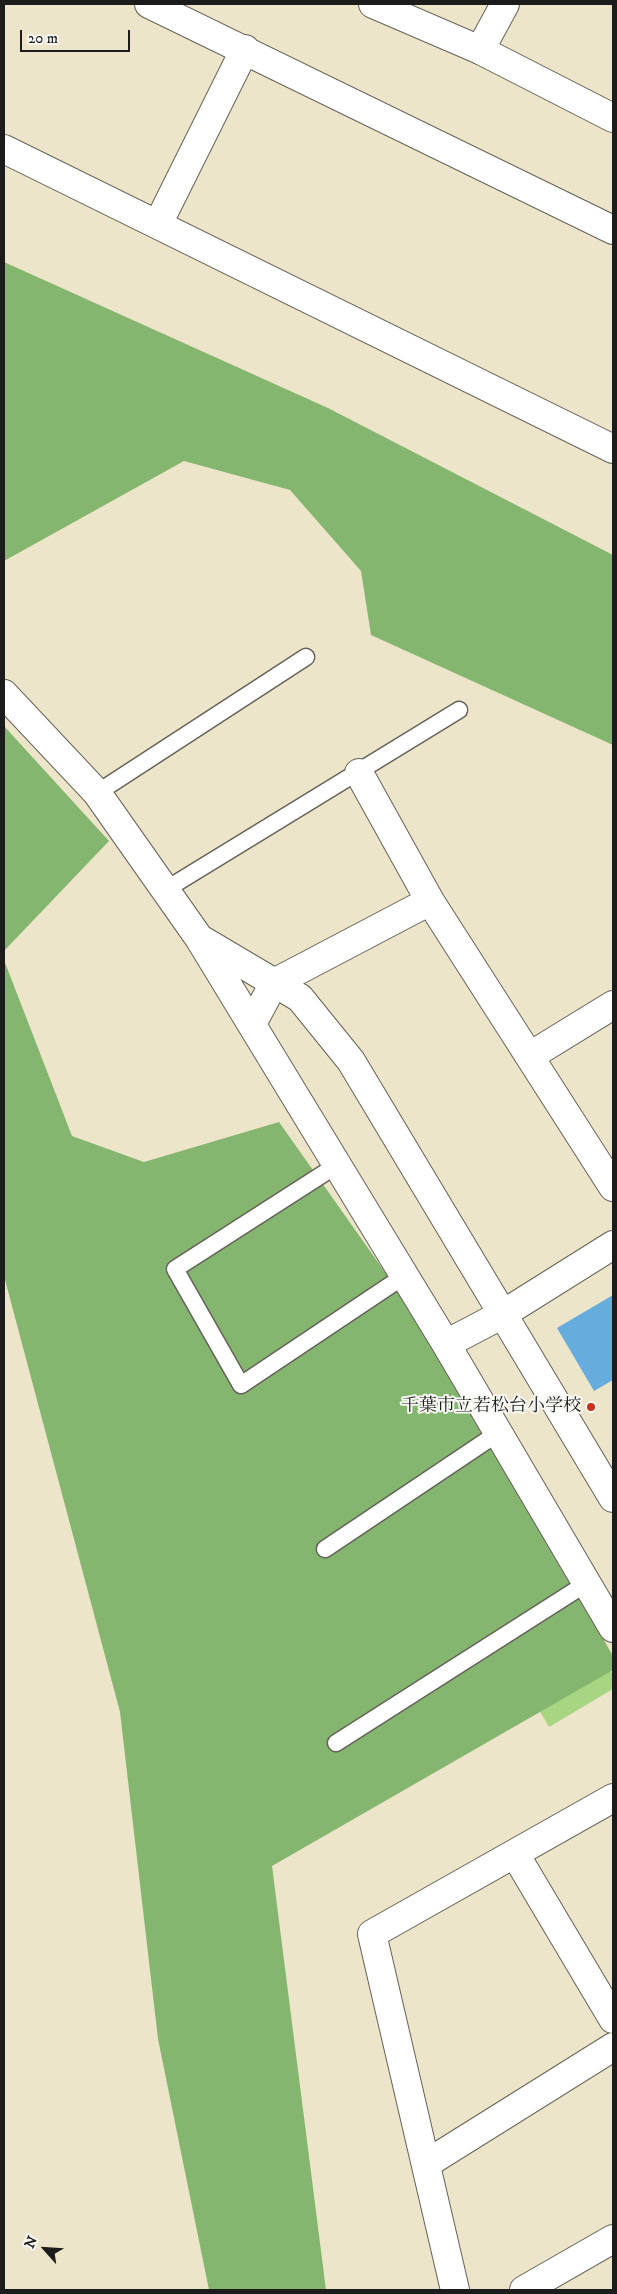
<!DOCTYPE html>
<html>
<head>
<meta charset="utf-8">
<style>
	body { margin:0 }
	#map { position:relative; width:617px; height:2294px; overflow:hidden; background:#ede5c9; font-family:"IM FELL DW Pica",serif }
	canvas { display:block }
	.frame { position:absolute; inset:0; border:5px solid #1c1c1c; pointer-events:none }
	.north { position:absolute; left:20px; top:2224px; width:50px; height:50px; -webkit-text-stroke:4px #f6f6f2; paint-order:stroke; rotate:296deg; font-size:14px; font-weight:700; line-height:20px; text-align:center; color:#1c1c1c }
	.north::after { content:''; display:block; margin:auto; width:18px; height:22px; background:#1c1c1c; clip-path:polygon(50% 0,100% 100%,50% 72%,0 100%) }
	.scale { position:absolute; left:20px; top:30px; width:110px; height:22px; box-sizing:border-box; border:2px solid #1c1c1c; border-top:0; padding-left:6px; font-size:15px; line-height:18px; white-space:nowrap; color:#1c1c1c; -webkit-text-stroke:4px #f6f6f2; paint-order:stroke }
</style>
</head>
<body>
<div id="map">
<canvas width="617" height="2294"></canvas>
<div class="frame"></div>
<div class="north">N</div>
<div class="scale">20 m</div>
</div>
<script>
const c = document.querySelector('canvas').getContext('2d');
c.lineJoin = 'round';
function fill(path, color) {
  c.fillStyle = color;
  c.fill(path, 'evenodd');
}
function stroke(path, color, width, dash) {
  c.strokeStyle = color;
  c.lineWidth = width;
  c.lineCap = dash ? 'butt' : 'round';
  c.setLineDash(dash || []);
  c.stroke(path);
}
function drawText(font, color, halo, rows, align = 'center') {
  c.font = font + ' "IM FELL DW Pica","Noto Serif JP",serif';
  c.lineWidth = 4;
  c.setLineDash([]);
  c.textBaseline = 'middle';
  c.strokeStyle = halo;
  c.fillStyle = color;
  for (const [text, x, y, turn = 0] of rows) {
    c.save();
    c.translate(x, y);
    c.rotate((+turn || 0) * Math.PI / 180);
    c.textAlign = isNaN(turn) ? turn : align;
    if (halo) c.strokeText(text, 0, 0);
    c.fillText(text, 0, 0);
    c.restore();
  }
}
const green = new Path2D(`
	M 587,1631 L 613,1675 L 613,1689 L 549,1727 L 517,1672 Z`);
const forest = new Path2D(`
	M 4,262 L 328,408 L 613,555 L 613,745 L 371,635 L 361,571 L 290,490 L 184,461 L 4,561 Z
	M 4,726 L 109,841 L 4,951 Z
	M 4,960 L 72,1136 L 144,1162 L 279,1122 L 430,1336 L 613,1656 L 613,1670 L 272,1866 L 326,2290 L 209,2290 L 158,2039 L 120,1712 L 4,1276 Z`);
const water = new Path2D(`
	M 613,1295 L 613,1380 L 594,1391 L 557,1328 Z`);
const service = new Path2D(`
	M 97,793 L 306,657
	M 165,890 L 459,710
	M 337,1165 L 175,1269 L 241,1385 L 404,1276
	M 325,1549 L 498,1433
	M 336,1743 L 587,1583`);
const minor = new Path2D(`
	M 149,4 L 613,230
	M 480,50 L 505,4
	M 4,149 L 613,449
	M 158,224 L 245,49
	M 4,694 L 97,793 L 199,938 L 446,1344 L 613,1628
	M 359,773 L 430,901 L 613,1187
	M 202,940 L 300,998 L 351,1061 L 613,1498
	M 252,1024 L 274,983 L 430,901
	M 530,1056 L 613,1005
	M 446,1344 L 503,1314 L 613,1245
	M 515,1854 L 613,2019
	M 426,2164 L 613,2047
	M 455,2290 L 372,1934 L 613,1798
	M 524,2290 L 613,2239`);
const tertiary = new Path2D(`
	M 373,4 L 480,50 L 613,118`);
const markers = [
	[591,1407,5,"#c8321e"]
];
const poiNames = [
	["千葉市立若松台小学校",581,1407]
];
fill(green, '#a7d582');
fill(forest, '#85b670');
fill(water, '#66acdc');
stroke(service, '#656259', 19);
stroke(minor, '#656259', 30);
stroke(tertiary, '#656259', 30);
stroke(service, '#fff', 16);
stroke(minor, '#fff', 28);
stroke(tertiary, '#fff', 28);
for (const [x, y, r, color] of markers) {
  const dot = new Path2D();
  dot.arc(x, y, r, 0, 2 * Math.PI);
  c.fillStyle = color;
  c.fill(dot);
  stroke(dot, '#f6f6f2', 2);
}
drawText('18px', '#1c1c1c', '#f6f6f2', poiNames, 'right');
</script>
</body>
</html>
